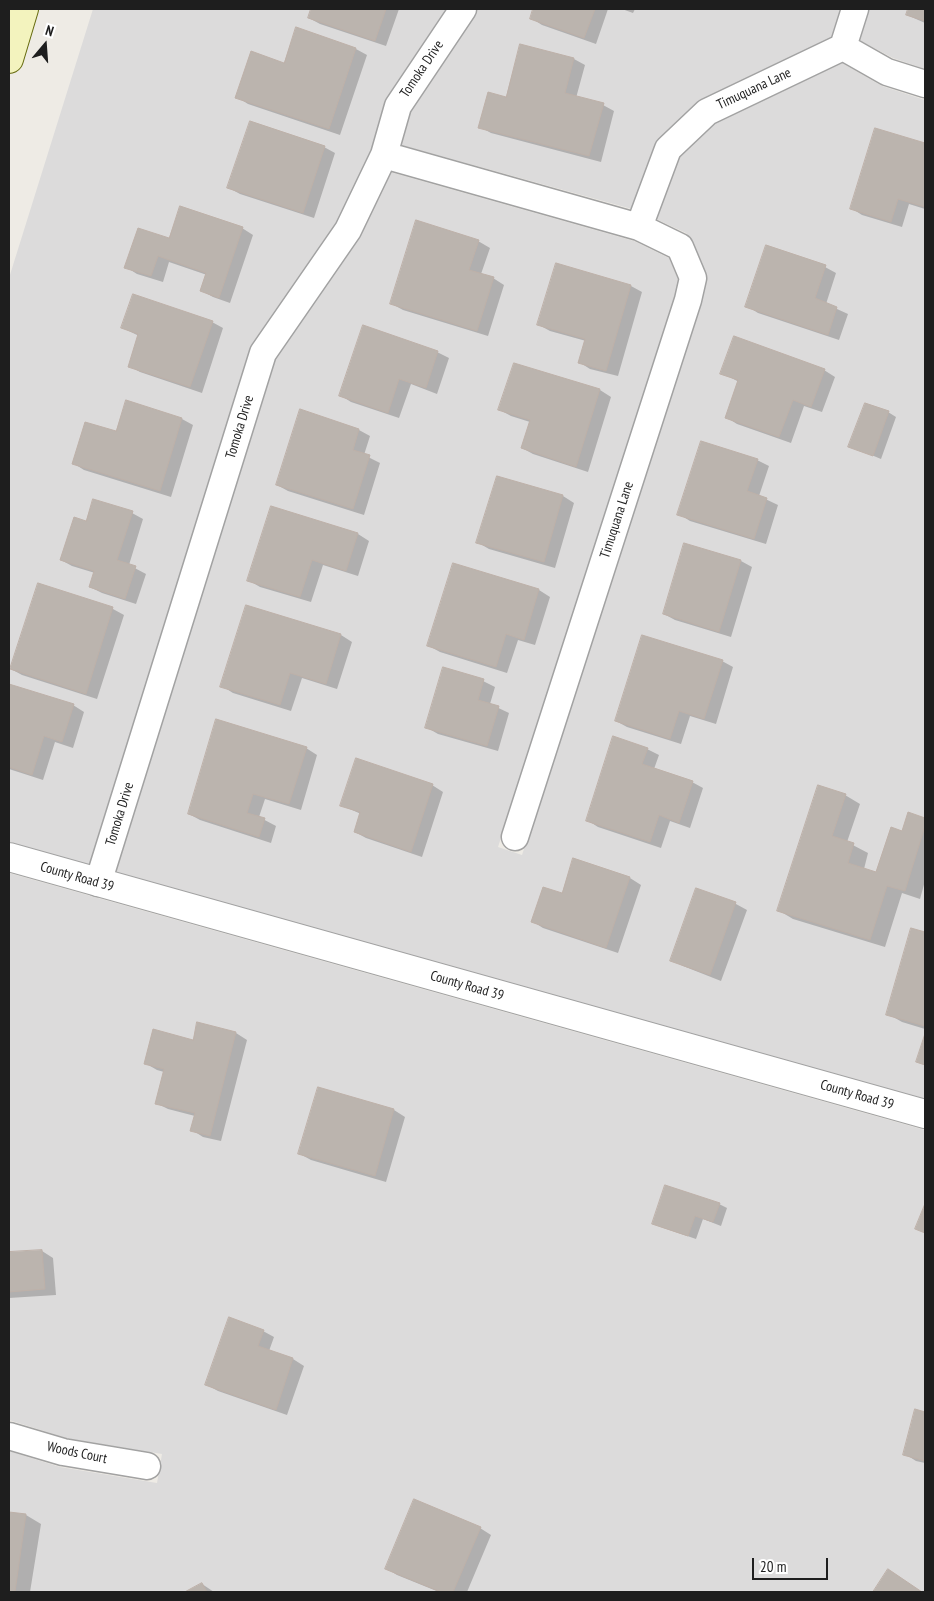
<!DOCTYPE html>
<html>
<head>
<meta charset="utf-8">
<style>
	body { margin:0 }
	#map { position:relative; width:934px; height:1601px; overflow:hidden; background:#eeebe5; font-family:"PT Sans Narrow",sans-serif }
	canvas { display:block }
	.frame { position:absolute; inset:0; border:10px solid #1e1e1e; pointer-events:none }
	.north { position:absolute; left:20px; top:20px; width:50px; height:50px; -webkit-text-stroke:4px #fff; paint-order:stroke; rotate:18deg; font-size:14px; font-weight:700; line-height:20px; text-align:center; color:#1e1e1e }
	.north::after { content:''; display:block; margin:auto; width:18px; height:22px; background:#1e1e1e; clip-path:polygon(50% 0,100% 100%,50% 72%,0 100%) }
	.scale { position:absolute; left:752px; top:1558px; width:76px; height:22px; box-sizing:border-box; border:2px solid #1e1e1e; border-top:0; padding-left:6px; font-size:15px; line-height:18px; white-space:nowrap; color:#1e1e1e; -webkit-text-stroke:4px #fff; paint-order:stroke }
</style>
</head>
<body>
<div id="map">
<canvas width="934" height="1601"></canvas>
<div class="frame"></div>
<div class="north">N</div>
<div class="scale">20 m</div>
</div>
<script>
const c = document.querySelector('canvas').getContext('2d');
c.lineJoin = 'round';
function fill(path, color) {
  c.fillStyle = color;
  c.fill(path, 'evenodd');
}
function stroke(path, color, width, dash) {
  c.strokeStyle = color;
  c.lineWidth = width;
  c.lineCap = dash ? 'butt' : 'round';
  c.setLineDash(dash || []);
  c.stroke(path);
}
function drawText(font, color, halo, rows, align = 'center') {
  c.font = font + ' "PT Sans Narrow",sans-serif';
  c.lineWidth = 4.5;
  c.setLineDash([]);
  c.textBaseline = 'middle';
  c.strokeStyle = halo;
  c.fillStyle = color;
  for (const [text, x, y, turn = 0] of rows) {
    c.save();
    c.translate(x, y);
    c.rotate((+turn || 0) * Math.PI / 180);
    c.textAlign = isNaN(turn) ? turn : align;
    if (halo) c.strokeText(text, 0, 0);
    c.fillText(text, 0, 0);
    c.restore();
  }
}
const residential = new Path2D(`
	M 93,9 L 447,9 L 387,98 L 372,150 L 337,223 L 250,349 L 90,865 L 9,842 L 9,278 Z
	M 478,9 L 841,9 L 833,37 L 699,101 L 660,139 L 656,145 L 632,209 L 401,145 L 409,112 Z
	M 869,9 L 925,9 L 925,69 L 893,58 L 859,40 Z
	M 842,63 L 882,86 L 925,100 L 925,1099 L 115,873 L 274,360 L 390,172 L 634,241 L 669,258 L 679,281 L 676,297 L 498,847 L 522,855 L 701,303 L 706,281 L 705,272 L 692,240 L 686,233 L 656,219 L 679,158 L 714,124 Z
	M 9,873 L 925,1130 L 925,1592 L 9,1592 L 9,1451 L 60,1467 L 157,1483 L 162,1454 L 66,1438 L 9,1420 Z`);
const shadow = new Path2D(`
	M 312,9 L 399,9 L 386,46 L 320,24 L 309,18 Z
	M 534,9 L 608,9 L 596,44 L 542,25 L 531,18 Z
	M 622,9 L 635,9 L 633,13 Z
	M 909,9 L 925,9 L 925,23 L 907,15 Z
	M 356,49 L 367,55 L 340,135 L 248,104 L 237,97 Z
	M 574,59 L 585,65 L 576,98 L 603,105 L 614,111 L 601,162 L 491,133 L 480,127 L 507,98 Z
	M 876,129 L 925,144 L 925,209 L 909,204 L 902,227 L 862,215 L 851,208 Z
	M 324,147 L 335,153 L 314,218 L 240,194 L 229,188 Z
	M 242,228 L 253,235 L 230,303 L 213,297 L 202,291 L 207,275 L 169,262 L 163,282 L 137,274 L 126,267 L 170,240 Z
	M 478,241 L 490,248 L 481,274 L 493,278 L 504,285 L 488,336 L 403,310 L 392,304 Z
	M 825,267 L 836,273 L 826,304 L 848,314 L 839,340 L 758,313 L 747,306 Z
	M 631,286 L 642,292 L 618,376 L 590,369 L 579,362 L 586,341 L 550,331 L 539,325 Z
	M 212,322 L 223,328 L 202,393 L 140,372 L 129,366 L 139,336 L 123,328 Z
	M 437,352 L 449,358 L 437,394 L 411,384 L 399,418 L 351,402 L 340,395 Z
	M 515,364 L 600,390 L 611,397 L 588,472 L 533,454 L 522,448 L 530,422 L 511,416 L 500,410 Z
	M 824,370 L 835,377 L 822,412 L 804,406 L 791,443 L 737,424 L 726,417 L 739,382 L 722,373 Z
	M 127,402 L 182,419 L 193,425 L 171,497 L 84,470 L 73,463 L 117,433 Z
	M 888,412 L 896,417 L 881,459 L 850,446 Z
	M 359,430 L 370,436 L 364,455 L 380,463 L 364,515 L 288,491 L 277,485 Z
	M 757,460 L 769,466 L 759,496 L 778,505 L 766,544 L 690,521 L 679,514 Z
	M 497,477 L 563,496 L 574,503 L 555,568 L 489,549 L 477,542 Z
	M 271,508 L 358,534 L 369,541 L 358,576 L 323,565 L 311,602 L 260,587 L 248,580 Z
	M 132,513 L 143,519 L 129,565 L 146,574 L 136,604 L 102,593 L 90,587 L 95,573 L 72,566 L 61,560 L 87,522 Z
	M 741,561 L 752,567 L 731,637 L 675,620 L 664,614 Z
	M 39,585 L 113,609 L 124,615 L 97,699 L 22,675 L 11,669 Z
	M 539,590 L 550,597 L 535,645 L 518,640 L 507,673 L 440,652 L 429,646 Z
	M 341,635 L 352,642 L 337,689 L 302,678 L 291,711 L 233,693 L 222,686 Z
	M 722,661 L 733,667 L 716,724 L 690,716 L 681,744 L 627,727 L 616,721 Z
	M 483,681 L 495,687 L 490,704 L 509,713 L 498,751 L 438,734 L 426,727 Z
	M 9,685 L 73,705 L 84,712 L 73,748 L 55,742 L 43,780 L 9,769 Z
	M 306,748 L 317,755 L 301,810 L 265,799 L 259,817 L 276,826 L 271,843 L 200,820 L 189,814 Z
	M 647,749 L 659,755 L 654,769 L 692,782 L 703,788 L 690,828 L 670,821 L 661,848 L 598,827 L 587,820 Z
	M 432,785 L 443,792 L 422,857 L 366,838 L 355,832 L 361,814 L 341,805 Z
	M 845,795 L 860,804 L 847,842 L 868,853 L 864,869 L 877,873 L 903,832 L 909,814 L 925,819 L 925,881 L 920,899 L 902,893 L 885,947 L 793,919 L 778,910 Z
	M 574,859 L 630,878 L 641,885 L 618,953 L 543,928 L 532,921 L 562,895 Z
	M 697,889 L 736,904 L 747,910 L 721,981 L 683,966 L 671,960 Z
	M 912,929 L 925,933 L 925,1029 L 902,1022 L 888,1014 Z
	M 198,1024 L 236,1033 L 247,1040 L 221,1141 L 203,1137 L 192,1130 L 195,1116 L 168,1109 L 156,1103 L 164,1072 L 157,1070 L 145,1063 L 193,1041 Z
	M 319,1089 L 394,1110 L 405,1117 L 386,1182 L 311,1160 L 300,1154 Z
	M 719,1204 L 727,1208 L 721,1226 L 703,1219 L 696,1239 L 661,1227 L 654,1223 Z
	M 42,1251 L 53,1258 L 56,1295 L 9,1298 L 9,1254 Z
	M 263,1331 L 274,1337 L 269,1351 L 293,1359 L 304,1366 L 287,1415 L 218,1391 L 207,1385 Z
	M 916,1411 L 925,1413 L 925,1463 L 916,1461 L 905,1454 Z
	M 9,1513 L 26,1515 L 41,1524 L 30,1592 L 9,1592 Z
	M 480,1528 L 491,1535 L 467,1592 L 439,1592 L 397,1575 L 386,1568 Z
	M 202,1584 L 214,1592 L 188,1592 Z`);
const building = new Path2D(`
	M 311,9 L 386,9 L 375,41 L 308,18 Z
	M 533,9 L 595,9 L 584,38 L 530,19 Z
	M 908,9 L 925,9 L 925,21 L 906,15 Z
	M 296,27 L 356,48 L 329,129 L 235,98 L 251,51 L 284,63 Z
	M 520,44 L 574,58 L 565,93 L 604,103 L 589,156 L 478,128 L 488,92 L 506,97 Z
	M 250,121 L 325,146 L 303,213 L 227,188 Z
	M 875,128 L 925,143 L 925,207 L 898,199 L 891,222 L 850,209 Z
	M 180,206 L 243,227 L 219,298 L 200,291 L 206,273 L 158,256 L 151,276 L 124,268 L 138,228 L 169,238 Z
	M 416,220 L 479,240 L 469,270 L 494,277 L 477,331 L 390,304 Z
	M 766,245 L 826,265 L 815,298 L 837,307 L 828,335 L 745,307 Z
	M 556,263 L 631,285 L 606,371 L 578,363 L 585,339 L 537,325 Z
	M 133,294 L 213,321 L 190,387 L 128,367 L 138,334 L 121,328 Z
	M 363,325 L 438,351 L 426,388 L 399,379 L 388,413 L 339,396 Z
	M 734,336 L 825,369 L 811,407 L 793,400 L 779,437 L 725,418 L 738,380 L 720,374 Z
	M 514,363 L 600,389 L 576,467 L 521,448 L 530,420 L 498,410 Z
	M 126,400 L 182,418 L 160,491 L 72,464 L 85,422 L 116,431 Z
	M 865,403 L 889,411 L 873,456 L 848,447 Z
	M 300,409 L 359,429 L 353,450 L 370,455 L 353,509 L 276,485 Z
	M 701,441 L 758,459 L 747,491 L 767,498 L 754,539 L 677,515 Z
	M 497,476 L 563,495 L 544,562 L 476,543 Z
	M 93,499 L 133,511 L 117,560 L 136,566 L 125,599 L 89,587 L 94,571 L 60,560 L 74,517 L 86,521 Z
	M 271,506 L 358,533 L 346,571 L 312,560 L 300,597 L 247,581 Z
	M 684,543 L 741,560 L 719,632 L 663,614 Z
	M 453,563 L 539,589 L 524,640 L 506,634 L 496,667 L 427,646 Z
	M 38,583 L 113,607 L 86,694 L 10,669 Z
	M 246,605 L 341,634 L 326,684 L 290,673 L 280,705 L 220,687 Z
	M 642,635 L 723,660 L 704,719 L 679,711 L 670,739 L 615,721 Z
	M 443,667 L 484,679 L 478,700 L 499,706 L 487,746 L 425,728 Z
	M 9,684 L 74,704 L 62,742 L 44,736 L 32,775 L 9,767 Z
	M 216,719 L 307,747 L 289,804 L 253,794 L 247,813 L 265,818 L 259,837 L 188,814 Z
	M 613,736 L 648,748 L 642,764 L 693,781 L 679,823 L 659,815 L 650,842 L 586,821 Z
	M 356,758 L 433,784 L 411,852 L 354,832 L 360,812 L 340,806 Z
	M 818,785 L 846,794 L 832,836 L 854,843 L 848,863 L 876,872 L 891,827 L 902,831 L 908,812 L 925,818 L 925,826 L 905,891 L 887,886 L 870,940 L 777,911 Z
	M 573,858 L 630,877 L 606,948 L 531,922 L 543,887 L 562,893 Z
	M 696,888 L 736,902 L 710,975 L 670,961 Z
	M 911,928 L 925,932 L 925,1026 L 886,1015 Z
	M 197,1022 L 236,1032 L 210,1136 L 190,1131 L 195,1113 L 155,1104 L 164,1069 L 144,1064 L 153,1029 L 193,1040 Z
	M 925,1034 L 925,1065 L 916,1062 Z
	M 318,1087 L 394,1109 L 375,1176 L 298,1154 Z
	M 665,1185 L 720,1203 L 713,1222 L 695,1216 L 688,1236 L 652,1224 Z
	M 925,1204 L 925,1233 L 915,1229 Z
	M 42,1250 L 45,1289 L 9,1292 L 9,1252 Z
	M 229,1317 L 264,1330 L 258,1346 L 293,1358 L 276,1410 L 205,1385 Z
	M 915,1409 L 925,1412 L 925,1461 L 903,1455 Z
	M 414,1499 L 481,1527 L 453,1592 L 441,1592 L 385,1569 Z
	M 9,1512 L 26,1514 L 15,1592 L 9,1592 Z
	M 888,1569 L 922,1592 L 873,1592 Z
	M 202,1583 L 207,1592 L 185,1592 Z`);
const minor = new Path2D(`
	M 843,47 L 855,9
	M 384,155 L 639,227 L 680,247 L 693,278 L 688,300 L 515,837
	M 639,227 L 668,149 L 707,112 L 843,47 L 887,72 L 925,84
	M 98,883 L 263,353 L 348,230 L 384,155 L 398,106 L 463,9
	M 9,1436 L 63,1452 L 147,1466`);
const tertiary = new Path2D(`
	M 9,857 L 925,1114`);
const secondary = new Path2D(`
	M 9,59 L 24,9`);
const streetNames = [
	["Tomoka Drive",422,69,-56],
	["Timuquana Lane",754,89,-25],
	["Tomoka Drive",240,427,-73],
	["Timuquana Lane",617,520,-72],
	["Tomoka Drive",120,814,-73],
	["County Road 39",77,877,16],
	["County Road 39",467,986,16],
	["County Road 39",857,1095,16],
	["Woods Court",77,1453,12]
];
fill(residential, '#dcdbdb');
fill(shadow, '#0003');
fill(building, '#bbb4ae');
stroke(building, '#beb1a9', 1);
stroke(minor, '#a2a2a2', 29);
stroke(tertiary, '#a2a2a2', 30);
stroke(secondary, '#666b0f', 30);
stroke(minor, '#fff', 26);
stroke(tertiary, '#fff', 28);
stroke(secondary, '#f3f3be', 28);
drawText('14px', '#1e1e1e', '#fff', streetNames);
</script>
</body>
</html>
